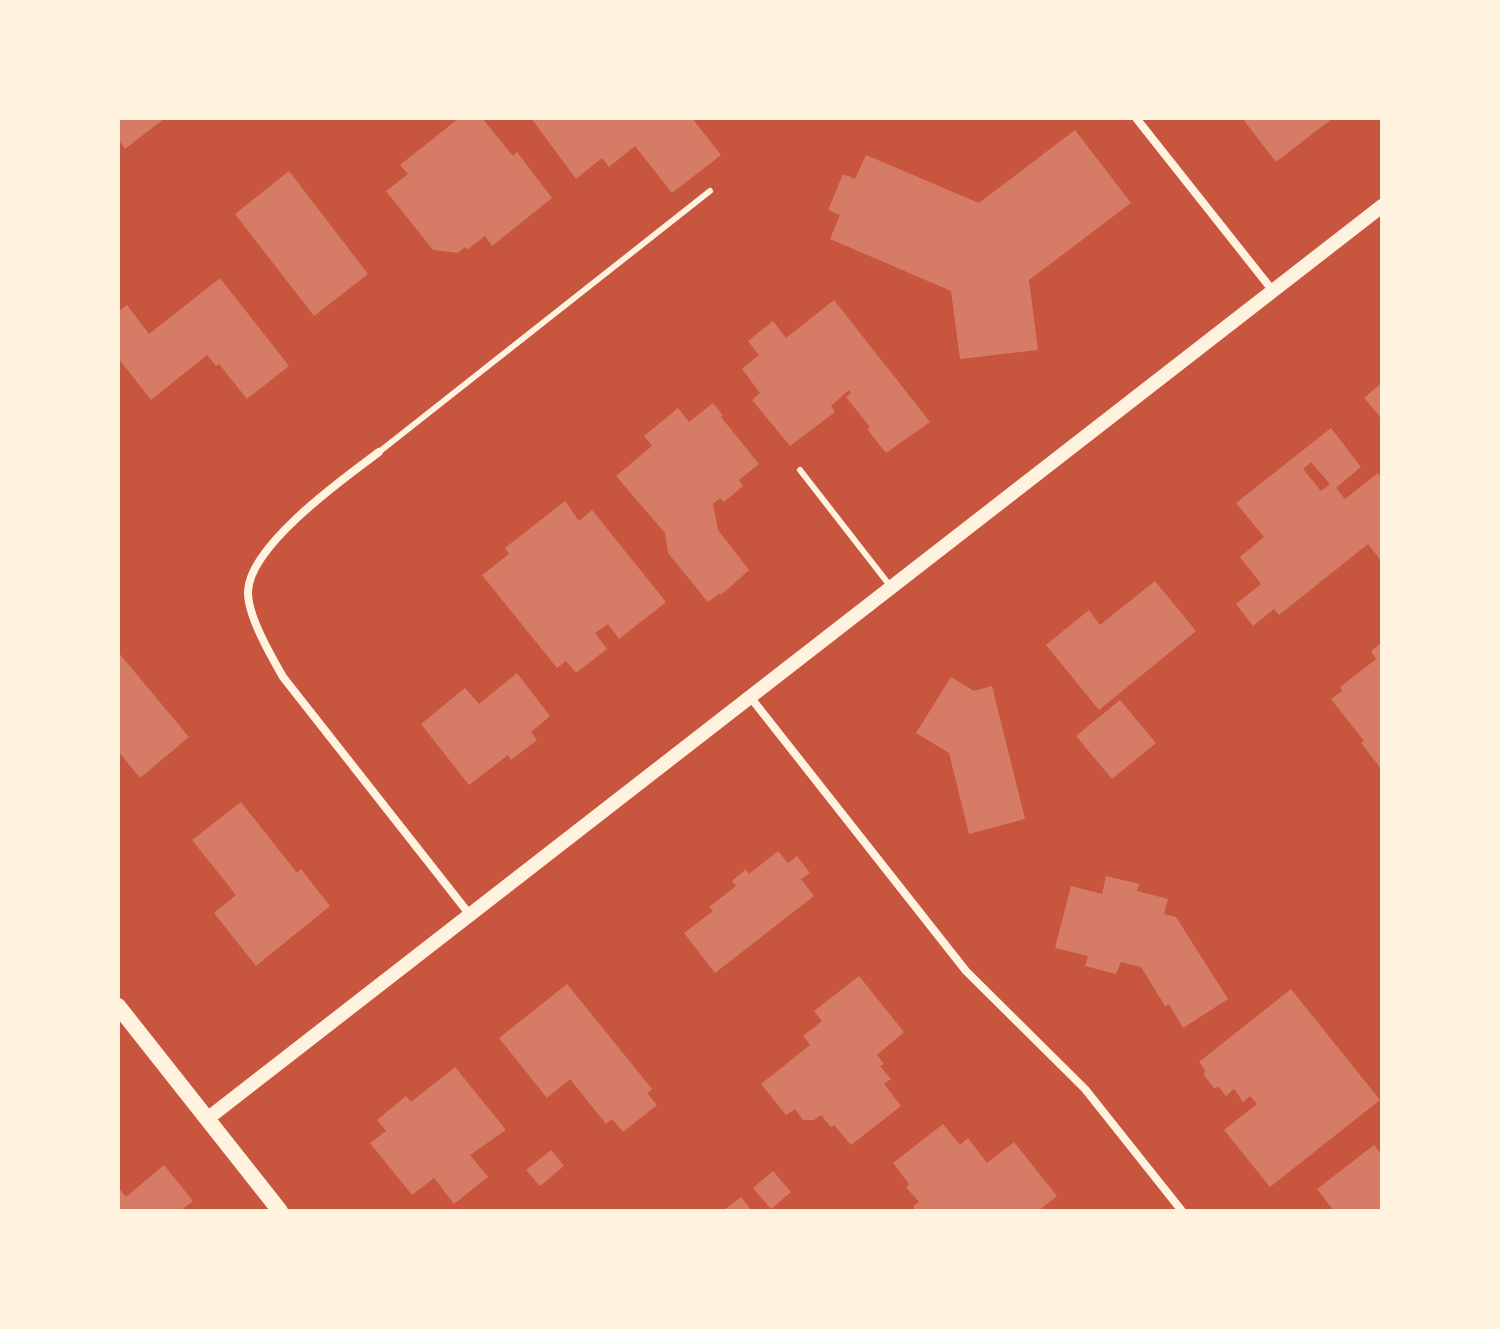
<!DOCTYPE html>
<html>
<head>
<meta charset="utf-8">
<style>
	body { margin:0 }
	#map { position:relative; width:1500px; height:1329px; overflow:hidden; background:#c8553d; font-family:Inter,sans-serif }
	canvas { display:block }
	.frame { position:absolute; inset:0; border:120px solid #fff3e0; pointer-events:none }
</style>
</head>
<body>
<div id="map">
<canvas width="1500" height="1329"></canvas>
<div class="frame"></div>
</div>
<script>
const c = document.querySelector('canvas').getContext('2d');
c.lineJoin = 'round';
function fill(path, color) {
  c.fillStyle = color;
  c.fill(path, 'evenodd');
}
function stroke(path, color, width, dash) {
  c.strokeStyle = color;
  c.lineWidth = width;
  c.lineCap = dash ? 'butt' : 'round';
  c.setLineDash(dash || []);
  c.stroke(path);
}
const building = new Path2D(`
	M 118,118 L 165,118 L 125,149 L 118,139 Z
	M 459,118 L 482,118 L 513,156 L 517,152 L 552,198 L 492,246 L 485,236 L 467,250 L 465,247 L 458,253 L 433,250 L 386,191 L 408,174 L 400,165 Z
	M 531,118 L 692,118 L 721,155 L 672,193 L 635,146 L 609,167 L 602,158 L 576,179 Z
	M 1242,118 L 1333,118 L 1276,162 Z
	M 1075,130 L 1131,203 L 1029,280 L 1038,350 L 960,359 L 951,291 L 830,239 L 840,215 L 828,210 L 843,174 L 855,179 L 866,155 L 979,203 Z
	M 289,171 L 368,274 L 314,316 L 235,214 Z
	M 220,278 L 289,366 L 247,399 L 219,364 L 216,366 L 207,355 L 151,400 L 118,358 L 118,312 L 127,305 L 149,334 Z
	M 834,300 L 930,422 L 886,453 L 867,429 L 870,427 L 846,397 L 851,393 L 849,390 L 831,406 L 835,412 L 790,446 L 752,400 L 760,393 L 742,369 L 759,355 L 748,341 L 773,321 L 786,338 Z
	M 1379,385 L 1382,388 L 1382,419 L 1364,398 Z
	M 713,403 L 723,416 L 721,417 L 759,464 L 739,480 L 743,486 L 724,502 L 720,498 L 713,504 L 718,530 L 749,570 L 721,595 L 720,593 L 708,602 L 668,553 L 665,533 L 616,476 L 652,446 L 644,436 L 678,408 L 689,422 Z
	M 1331,428 L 1361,467 L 1336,488 L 1345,499 L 1378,473 L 1382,479 L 1382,562 L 1368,544 L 1279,615 L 1274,609 L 1253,626 L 1236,604 L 1261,584 L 1240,557 L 1264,537 L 1236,503 ZM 1311,462 L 1330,484 L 1321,491 L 1303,469 Z
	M 565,501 L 579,521 L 592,510 L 666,602 L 619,639 L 608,624 L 595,633 L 607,649 L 576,673 L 566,661 L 557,668 L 482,575 L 509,554 L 505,548 Z
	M 1155,581 L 1196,631 L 1099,710 L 1046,645 L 1089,610 L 1100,625 Z
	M 1382,642 L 1382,770 L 1361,743 L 1364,741 L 1331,699 L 1342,691 L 1340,687 L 1376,659 L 1371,651 Z
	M 118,652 L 189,737 L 140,778 L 118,751 Z
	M 517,673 L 550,716 L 531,732 L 537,740 L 511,760 L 508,755 L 469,785 L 421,724 L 465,688 L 479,704 Z
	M 951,677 L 974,691 L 992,686 L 1025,819 L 969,834 L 949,753 L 916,733 Z
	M 1120,700 L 1156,743 L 1112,779 L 1076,736 Z
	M 241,802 L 297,873 L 301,869 L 330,906 L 256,966 L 214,913 L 236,895 L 192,840 Z
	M 778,851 L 788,863 L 797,856 L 810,873 L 801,879 L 814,896 L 715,973 L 684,933 L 713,911 L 709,907 L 736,886 L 732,881 L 746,869 L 749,874 Z
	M 1106,876 L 1139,884 L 1137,891 L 1168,899 L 1164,914 L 1176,917 L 1228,999 L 1183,1028 L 1169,1004 L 1165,1006 L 1141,967 L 1121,962 L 1116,974 L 1085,966 L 1088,956 L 1055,948 L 1071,886 L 1102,894 Z
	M 859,976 L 904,1032 L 877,1055 L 884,1064 L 880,1066 L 891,1079 L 884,1084 L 901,1106 L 851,1145 L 834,1125 L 831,1127 L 821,1115 L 814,1120 L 803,1120 L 795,1109 L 786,1115 L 761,1084 L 810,1045 L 803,1036 L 822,1021 L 814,1011 Z
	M 567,984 L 652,1089 L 647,1093 L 657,1105 L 623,1132 L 612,1119 L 606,1124 L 570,1079 L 547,1098 L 499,1038 Z
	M 1291,989 L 1380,1100 L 1270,1187 L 1224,1130 L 1257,1104 L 1250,1096 L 1243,1102 L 1234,1089 L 1226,1096 L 1219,1087 L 1214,1088 L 1204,1075 L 1205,1070 L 1199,1062 Z
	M 455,1067 L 506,1130 L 470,1155 L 488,1177 L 454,1204 L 434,1178 L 412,1195 L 370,1143 L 386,1131 L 377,1120 L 406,1096 L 411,1102 Z
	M 943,1124 L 960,1145 L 968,1138 L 987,1163 L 1014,1142 L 1057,1196 L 1038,1211 L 914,1211 L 914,1206 L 919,1202 L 906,1187 L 909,1184 L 893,1163 Z
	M 1374,1145 L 1382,1155 L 1382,1211 L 1334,1211 L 1317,1189 Z
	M 551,1150 L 564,1166 L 540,1186 L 526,1170 Z
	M 164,1165 L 193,1201 L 180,1211 L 118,1211 L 118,1187 L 126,1197 Z
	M 773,1171 L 791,1192 L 771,1209 L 753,1188 Z
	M 741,1197 L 752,1211 L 723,1211 Z`);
const service = new Path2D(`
	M 379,452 L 710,191
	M 800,470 L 891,587`);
const minor = new Path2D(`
	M 1136,118 L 1273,291
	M 379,452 C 344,478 250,545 248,591 C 247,615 271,656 283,677 L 470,915
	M 751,698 L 966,971 L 1085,1089 L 1182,1211`);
const tertiary = new Path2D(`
	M 207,1119 L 1382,206`);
const secondary = new Path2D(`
	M 118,1006 L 280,1211`);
fill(building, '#d67c66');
stroke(service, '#fff3e0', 6);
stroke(minor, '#fff3e0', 8);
stroke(tertiary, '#fff3e0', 14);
stroke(secondary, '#fff3e0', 16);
</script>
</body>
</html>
